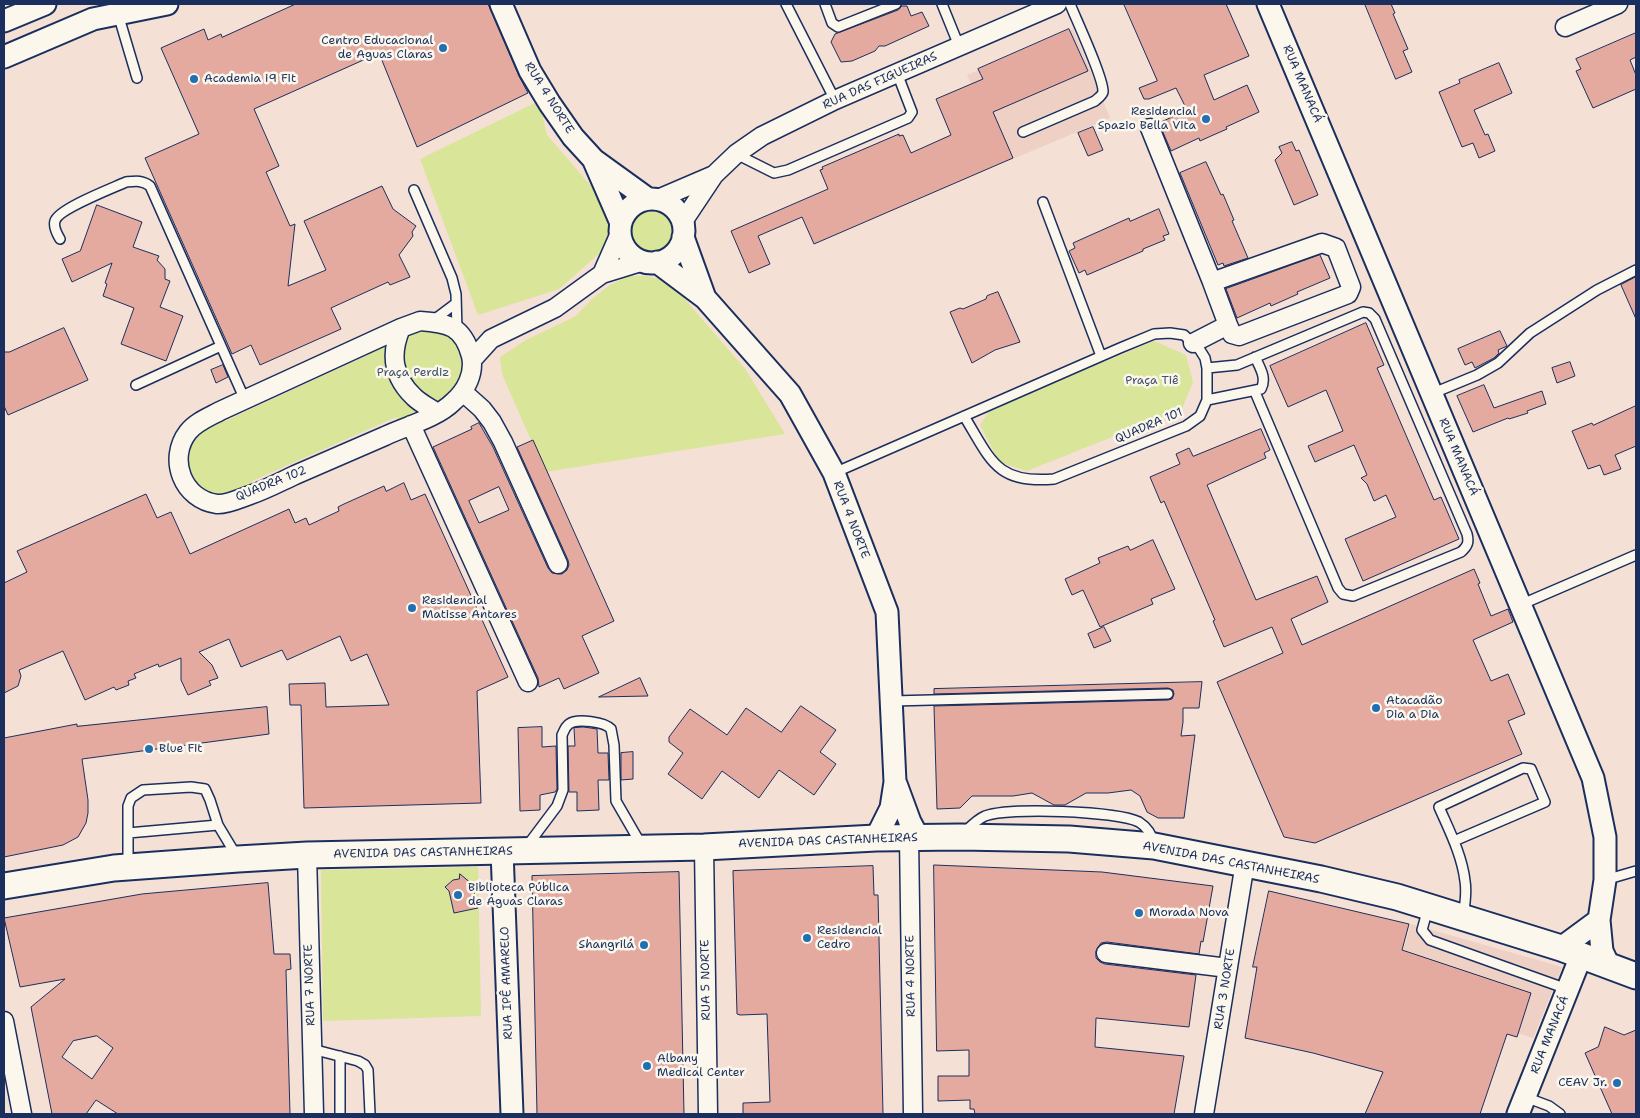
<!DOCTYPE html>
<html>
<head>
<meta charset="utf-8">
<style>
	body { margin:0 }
	#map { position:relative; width:1640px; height:1118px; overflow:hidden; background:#f4e0d5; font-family:"Shantell Sans",sans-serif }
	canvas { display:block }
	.frame { position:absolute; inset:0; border:5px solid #1b2f5e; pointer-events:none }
</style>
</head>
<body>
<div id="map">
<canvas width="1640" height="1118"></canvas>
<div class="frame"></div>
</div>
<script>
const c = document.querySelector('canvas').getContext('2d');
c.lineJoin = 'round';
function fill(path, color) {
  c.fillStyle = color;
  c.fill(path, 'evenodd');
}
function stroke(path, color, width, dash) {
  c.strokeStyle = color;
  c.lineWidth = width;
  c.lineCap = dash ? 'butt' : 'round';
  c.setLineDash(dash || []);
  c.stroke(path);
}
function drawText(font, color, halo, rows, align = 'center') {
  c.font = font + ' "Shantell Sans",sans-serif';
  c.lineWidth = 5;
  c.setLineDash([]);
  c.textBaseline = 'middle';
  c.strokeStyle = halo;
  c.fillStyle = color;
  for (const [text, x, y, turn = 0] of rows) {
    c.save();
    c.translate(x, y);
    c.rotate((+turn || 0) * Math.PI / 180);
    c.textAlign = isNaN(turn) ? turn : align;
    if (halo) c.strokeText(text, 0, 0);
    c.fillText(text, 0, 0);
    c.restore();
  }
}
const built = new Path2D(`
	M 1073,29 L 1110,118 L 1008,161 L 967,75 Z
	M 1411,924 L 1562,967 L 1533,1038 L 1390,993 Z`);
const green = new Path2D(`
	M 539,101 L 547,135 L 604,201 L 611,230 L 601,252 L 559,289 L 478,315 L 420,159 Z
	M 638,202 C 647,202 657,201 665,202 C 684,206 682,231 679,245 C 675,267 625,263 622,241 C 622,236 623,231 623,226 C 624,212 627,209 638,202 Z
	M 629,276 L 647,276 L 670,282 L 746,370 L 785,434 L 545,472 L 502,374 L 500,357 L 526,340 L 576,316 L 593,298 L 610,285 Z
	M 420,321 L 466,340 L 463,392 L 402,428 L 396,417 L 252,481 L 257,492 L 219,504 L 186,485 L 181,445 L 220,411 L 225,421 L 368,355 L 364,345 Z
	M 1154,341 L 1186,355 L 1193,382 L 1182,409 L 1027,471 L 999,462 L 980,425 L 990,410 Z
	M 478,867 L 481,1016 L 323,1021 L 321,870 Z`);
const building = new Path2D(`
	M 296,4 L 488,4 L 519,76 L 528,93 L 417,147 L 379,53 L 254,109 L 279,166 L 266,172 L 290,226 L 295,224 L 288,286 L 326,270 L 304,221 L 382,186 L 393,209 L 416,226 L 412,232 L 413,236 L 399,255 L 410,277 L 390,285 L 388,282 L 331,308 L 341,329 L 260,365 L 251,345 L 232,354 L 145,158 L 199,134 L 161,48 L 204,29 L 208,40 L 221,34 L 222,37 Z
	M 1124,4 L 1226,4 L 1249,56 L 1204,75 L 1214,100 L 1247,85 L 1259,112 L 1226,127 L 1227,129 L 1211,136 L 1200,141 L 1199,138 L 1171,151 L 1159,123 L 1187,110 L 1176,88 L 1149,99 L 1144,99 L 1139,88 L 1157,81 Z
	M 1365,4 L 1391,4 L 1395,13 L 1393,14 L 1408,49 L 1403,51 L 1412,72 L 1396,79 Z
	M 902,6 L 907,6 L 911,16 L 922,12 L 929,26 L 885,46 L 879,46 L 875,51 L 852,61 L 841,62 L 831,42 L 835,34 L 898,10 Z
	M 1069,29 L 1088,71 L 993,112 L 1013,158 L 814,244 L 802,217 L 758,236 L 770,264 L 749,273 L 731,231 L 828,189 L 820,170 L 823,169 L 822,167 L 899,134 L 899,136 L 903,135 L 911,153 L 951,135 L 936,99 L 983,79 L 978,69 Z
	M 1636,33 L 1636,57 L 1630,60 L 1636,75 L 1636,89 L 1593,108 L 1576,71 L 1581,69 L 1576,59 Z
	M 1499,63 L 1512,93 L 1474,110 L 1485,135 L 1488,134 L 1495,151 L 1479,158 L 1473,143 L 1462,147 L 1439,92 L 1460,83 L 1459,80 Z
	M 1093,127 L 1103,150 L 1088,156 L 1078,133 Z
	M 1292,142 L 1296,151 L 1299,150 L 1318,195 L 1294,205 L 1275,160 L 1282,153 L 1279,147 Z
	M 1206,162 L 1221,195 L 1223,194 L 1234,220 L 1232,221 L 1248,258 L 1224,266 L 1223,263 L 1218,265 L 1180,173 Z
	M 97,205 L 142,222 L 133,247 L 159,256 L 157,260 L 165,269 L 165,279 L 170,281 L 160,307 L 183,316 L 166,361 L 121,344 L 134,308 L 103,296 L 107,284 L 105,283 L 112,263 L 72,282 L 62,259 L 80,251 Z
	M 1159,209 L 1169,234 L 1163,236 L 1165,240 L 1143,249 L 1143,251 L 1087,275 L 1085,270 L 1079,273 L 1069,251 L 1075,248 L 1073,243 L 1129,218 L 1130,221 Z
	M 1320,255 L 1330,278 L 1297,292 L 1298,294 L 1271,306 L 1270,303 L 1237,318 L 1226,289 Z
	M 1636,277 L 1636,319 L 1621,285 Z
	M 998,292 L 1020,342 L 995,350 L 972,363 L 950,312 L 960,308 L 963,309 L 986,299 L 987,296 Z
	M 1366,323 L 1384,365 L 1377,368 L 1434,500 L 1441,497 L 1459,539 L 1363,581 L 1345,539 L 1396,517 L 1386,495 L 1374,501 L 1367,484 L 1361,478 L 1367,475 L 1354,445 L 1315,462 L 1308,446 L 1343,431 L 1326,390 L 1288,407 L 1270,366 Z
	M 64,328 L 88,380 L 8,415 L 4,406 L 4,352 L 9,352 Z
	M 1500,331 L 1507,346 L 1498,350 L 1499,353 L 1494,358 L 1475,368 L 1472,362 L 1465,365 L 1458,349 Z
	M 1570,362 L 1575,376 L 1557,383 L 1552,368 Z
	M 223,365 L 228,377 L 216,383 L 211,370 Z
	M 1484,385 L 1494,408 L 1542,391 L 1546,404 L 1527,411 L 1528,413 L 1509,419 L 1508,418 L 1473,432 L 1457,396 Z
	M 1636,406 L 1636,446 L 1615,455 L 1621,469 L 1604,475 L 1600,465 L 1588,469 L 1572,431 L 1592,423 L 1593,425 Z
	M 479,423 L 493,447 L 548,568 L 552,573 L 562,574 L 567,570 L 569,565 L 568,560 L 517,447 L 533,440 L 614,621 L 582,636 L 599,673 L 564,689 L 559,678 L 539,687 L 538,678 L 433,447 L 472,429 L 471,427 ZM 499,487 L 509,510 L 479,523 L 469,501 Z
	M 1261,429 L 1270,450 L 1264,453 L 1266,458 L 1207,485 L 1256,600 L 1317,576 L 1328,602 L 1291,619 L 1302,645 L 1474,569 L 1480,583 L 1478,584 L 1491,616 L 1508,609 L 1513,622 L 1473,640 L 1491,681 L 1508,674 L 1525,714 L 1508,721 L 1522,754 L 1315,843 L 1284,837 L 1217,682 L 1283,653 L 1272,627 L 1224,647 L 1213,621 L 1215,620 L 1164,501 L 1161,503 L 1150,477 L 1180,464 L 1176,454 L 1189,448 L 1193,456 Z
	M 404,483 L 411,500 L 425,494 L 508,677 L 477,691 L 481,803 L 304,808 L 301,705 L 290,705 L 289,684 L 325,683 L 326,707 L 389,705 L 367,654 L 351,661 L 340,636 L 287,660 L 282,650 L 241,667 L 229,639 L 199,652 L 212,665 L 218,678 L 209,681 L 211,685 L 188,695 L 181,680 L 181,658 L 159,667 L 158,664 L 134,674 L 136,678 L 128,681 L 129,685 L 116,690 L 114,687 L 85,700 L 63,651 L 19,670 L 21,676 L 18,686 L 4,693 L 4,583 L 27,572 L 17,551 L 146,494 L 157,518 L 171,512 L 190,554 L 289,509 L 295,523 L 306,518 L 309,525 L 339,511 L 338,507 L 344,504 L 384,486 L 386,491 Z
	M 1153,540 L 1175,589 L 1151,599 L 1153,604 L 1100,627 L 1083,590 L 1072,595 L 1065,579 L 1100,563 L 1098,558 L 1128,546 L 1130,550 Z
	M 1104,627 L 1111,641 L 1094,648 L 1088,634 Z
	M 640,678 L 648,696 L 599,697 Z
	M 1202,682 L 1199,708 L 1183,708 L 1183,722 L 1181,736 L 1195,735 L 1184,818 L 1158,818 L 1147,812 L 1140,796 L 1131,790 L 1108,793 L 1086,793 L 1065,805 L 1054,805 L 1032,793 L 1013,796 L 972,796 L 960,808 L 937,809 L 934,706 L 1168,700 L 1172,699 L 1174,694 L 1173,690 L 1168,688 L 934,694 L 934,689 Z
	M 801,706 L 836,730 L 820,752 L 836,764 L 814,795 L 779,770 L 759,798 L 722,771 L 702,799 L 668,774 L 683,753 L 669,742 L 669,737 L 690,709 L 727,735 L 746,708 L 781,732 Z
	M 267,707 L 269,734 L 82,759 L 88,800 L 88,813 L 86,823 L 78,837 L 63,845 L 4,857 L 4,738 L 77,724 L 77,726 Z
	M 542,727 L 542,747 L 556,746 L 557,789 L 555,792 L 540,795 L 540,810 L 520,811 L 518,728 Z
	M 584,727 L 597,729 L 598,753 L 608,753 L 609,780 L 598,780 L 599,810 L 577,811 L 577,792 L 569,792 L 568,746 L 575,746 L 574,728 Z
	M 633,752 L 633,779 L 621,780 L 621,753 Z
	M 934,865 L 1102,872 L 1213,886 L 1203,942 L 1201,941 L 1199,954 L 1107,942 L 1101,943 L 1096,951 L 1096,958 L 1100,962 L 1105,964 L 1196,975 L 1189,1027 L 1096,1018 L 1095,1047 L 1184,1056 L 1174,1114 L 975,1114 L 974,1109 L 970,1109 L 970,1100 L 938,1101 L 938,1076 L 969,1076 L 969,1050 L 937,1051 Z
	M 873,866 L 874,895 L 878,895 L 883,1114 L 743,1114 L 743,1103 L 770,1102 L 767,1014 L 740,1015 L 737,1014 L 733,871 Z
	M 679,872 L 684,1114 L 537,1114 L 532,876 Z
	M 460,874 L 472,884 L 478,908 L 454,913 L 449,891 L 445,887 L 453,880 L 459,879 Z
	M 268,883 L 274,954 L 290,954 L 291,969 L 286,970 L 290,1114 L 118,1114 L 96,1100 L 86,1114 L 52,1114 L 31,1007 L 65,979 L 20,987 L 4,918 L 142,894 ZM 97,1036 L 113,1048 L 92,1079 L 62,1057 L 73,1041 Z
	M 1269,891 L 1409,924 L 1402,950 L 1531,993 L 1517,1037 L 1507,1034 L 1480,1114 L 1365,1114 L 1383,1072 L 1313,1053 L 1245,1038 L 1257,967 L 1253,967 Z
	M 1605,1027 L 1624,1035 L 1636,1030 L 1636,1114 L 1612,1114 L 1585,1053 L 1598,1047 Z`);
const service = new Path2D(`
	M 786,4 L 835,100
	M 825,4 L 832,23 L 838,27 L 896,4
	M 942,4 L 959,46
	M 118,14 L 137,78
	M 1023,132 L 1095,101 C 1098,98 1102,96 1103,92 C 1104,79 1076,19 1070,4
	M 736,154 L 774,173 L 788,170 L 908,118 L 912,112 L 897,73
	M 414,190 L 452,278 L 456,294 L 457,331
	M 1043,202 L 1101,356
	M 60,239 C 57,234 53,227 55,221 C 58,209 113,188 126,182 C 136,181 142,180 150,186 L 245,400
	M 431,322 L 455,304
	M 1207,368 L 1237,365 L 1363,312 L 1369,313 L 1375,319 L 1467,534 C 1469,542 1468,546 1461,552 L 1353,596 L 1343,594 L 1338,588 L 1255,392
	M 136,385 L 221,346
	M 1431,394 L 1477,375 L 1498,363 L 1530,333 L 1597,290 L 1636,270
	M 1207,400 L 1261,389 C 1267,378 1260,368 1255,357
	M 834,473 L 1120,348 L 1154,334 L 1170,333 L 1184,335 L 1200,350 L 1205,358 L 1207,368 L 1207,400 L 1200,416 L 1186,426 L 1054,479 C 996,484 991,460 964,416
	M 1520,605 L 1636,555
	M 892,701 L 1168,694
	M 128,833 L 218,825
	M 964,833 C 971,826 976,820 985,816 C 1009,807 1116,811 1139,822 C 1147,827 1152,835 1154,844
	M 1454,841 L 1545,802 L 1531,769 L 1523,768 L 1439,807 C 1449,830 1462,855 1465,881 C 1467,893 1465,905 1463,916
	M 527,846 L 557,806 L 563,790 L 562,735 C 564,731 565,727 569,724 C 577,718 605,722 611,729 L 614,745 L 616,801 L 642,846
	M 128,864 L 128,806 L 131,798 L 143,790 L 191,787 L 205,789 L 210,800 L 218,825 L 236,855
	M 1605,880 L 1636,871
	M 1428,908 L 1422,930 L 1430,940 L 1567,989
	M 312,1049 L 358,1061 L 365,1065 L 368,1070 L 370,1114
	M 340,1056 L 340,1114
	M 1525,1097 L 1549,1106 L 1560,1114`);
const minor = new Path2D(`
	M 1565,27 L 1618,4
	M 1150,128 L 1212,282 L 1228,325 L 1193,343
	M 658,199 L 714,175
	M 682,223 L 714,175 L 736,154 L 762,136 L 835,100 L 1057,4
	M 602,274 L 644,261
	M 1212,282 L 1322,243 L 1336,248 L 1351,287 L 1348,294 L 1239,336 L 1232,334 L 1228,325
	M 420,321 C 448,323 463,326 471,356 C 475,373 466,391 453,402 C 437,418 406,426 385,436 C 355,449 325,462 295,475 C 280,482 265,490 250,495 C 241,498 226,505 217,504 C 183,500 167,459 188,432 C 196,422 209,417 220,411 L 401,328 Z
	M 401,328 C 390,354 392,376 414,397 C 420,403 430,408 437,413
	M 472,360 L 491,339 L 555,308 L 595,279 L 602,274 L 620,233
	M 463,392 L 482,409 L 492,422 L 503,442 L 558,564
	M 411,425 L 528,682
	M 909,837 L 913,1114
	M 704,847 L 708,1114
	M 307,855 L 314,1114
	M 1106,953 L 1228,968
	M 4,1021 L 22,1114
	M 1204,1114 L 1245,863`);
const tertiary = new Path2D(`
	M 501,4 L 530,71 L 550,104 L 573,137 L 594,160 L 648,199
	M 1268,4 L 1593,778 L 1605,837 L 1605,880 L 1599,920 L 1602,951 L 1609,966
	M 4,21 L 45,4
	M 4,57 L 93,19 L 167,4
	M 594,161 L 621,223
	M620 231a32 32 0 1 1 64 0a32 32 0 1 1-64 0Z
	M 683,237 L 705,298
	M 657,262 L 705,298 L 790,394 L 834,473 L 887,612 L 895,782 L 891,808 L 876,838
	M 896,784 L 910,822 L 918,837
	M 502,851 L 512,1114
	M 1561,948 L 1599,920
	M 1518,1114 L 1581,956`);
const secondary = new Path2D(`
	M 4,886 L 114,868 L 238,859 L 307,855 L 704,847 L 876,838 L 960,837 L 1069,839 L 1154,846 L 1321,879 L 1397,897 L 1561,948 L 1636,976`);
const markers = [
	[443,48,5,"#1f6fb2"],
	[194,79,5,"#1f6fb2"],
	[1206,119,5,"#1f6fb2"],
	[412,608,5,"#1f6fb2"],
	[1376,708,5,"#1f6fb2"],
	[149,749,5,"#1f6fb2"],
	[458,895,5,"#1f6fb2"],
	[1139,913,5,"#1f6fb2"],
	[807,938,5,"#1f6fb2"],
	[644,945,5,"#1f6fb2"],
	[647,1066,5,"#1f6fb2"],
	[1617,1083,5,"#1f6fb2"]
];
const poiNames = [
	["Centro Educacional",433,41,"right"],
	["de Aguas Claras",433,55,"right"],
	["Academia i9 Fit",204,79],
	["Residencial",1196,112,"right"],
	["Spazio Bella Vita",1196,126,"right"],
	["Residencial",422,601],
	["Matisse Antares",422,615],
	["Atacadão",1386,701],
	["Dia a Dia",1386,715],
	["Blue Fit",159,749],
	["Biblioteca Pública",468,888],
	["de Águas Claras",468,902],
	["Morada Nova",1149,913],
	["Residencial",817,931],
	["Cedro",817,945],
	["Shangrilá",634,945,"right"],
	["Albany",657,1059],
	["Medical Center",657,1073],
	["CEAV Jr.",1607,1083,"right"]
];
const streetNames = [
	["RUA DAS FIGUEIRAS",880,81,-24],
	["RUA MANACÁ",1302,84,67],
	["RUA 4 NORTE",549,98,58],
	["QUADRA 101",1149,426,-23],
	["RUA MANACÁ",1458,457,67],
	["QUADRA 102",271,484,-22],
	["RUA 4 NORTE",851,520,69],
	["AVENIDA DAS CASTANHEIRAS",828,841,-2],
	["AVENIDA DAS CASTANHEIRAS",423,853,-1],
	["AVENIDA DAS CASTANHEIRAS",1231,863,11],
	["RUA 4 NORTE",911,976,-91],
	["RUA 5 NORTE",706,980,-91],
	["RUA IPÊ AMARELO",507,983,-92],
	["RUA 7 NORTE",310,985,-92],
	["RUA 3 NORTE",1225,989,-81],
	["RUA MANACÁ",1550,1035,-68]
];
const parkNames = [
	["Praça Perdiz",413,373],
	["Praça Tiê",1152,381]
];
fill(built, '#efd0c5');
fill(green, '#d9e598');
fill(building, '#e4aaa0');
stroke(building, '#1b2f5e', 1);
stroke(service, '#1b2f5e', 12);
stroke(minor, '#1b2f5e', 21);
stroke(tertiary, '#1b2f5e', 25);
stroke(secondary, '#1b2f5e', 29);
stroke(service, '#fbf7ec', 9);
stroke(minor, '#fbf7ec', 18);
stroke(tertiary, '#fbf7ec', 21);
stroke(secondary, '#fbf7ec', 25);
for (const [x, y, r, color] of markers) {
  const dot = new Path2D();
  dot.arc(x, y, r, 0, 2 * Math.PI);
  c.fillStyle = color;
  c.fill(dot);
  stroke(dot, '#fbf7ec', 2);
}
drawText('12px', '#1b2f5e', '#fbf7ec', poiNames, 'left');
drawText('12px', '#1b2f5e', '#fbf7ec', streetNames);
drawText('12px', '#41536a', '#fbf7ec', parkNames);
</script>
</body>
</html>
